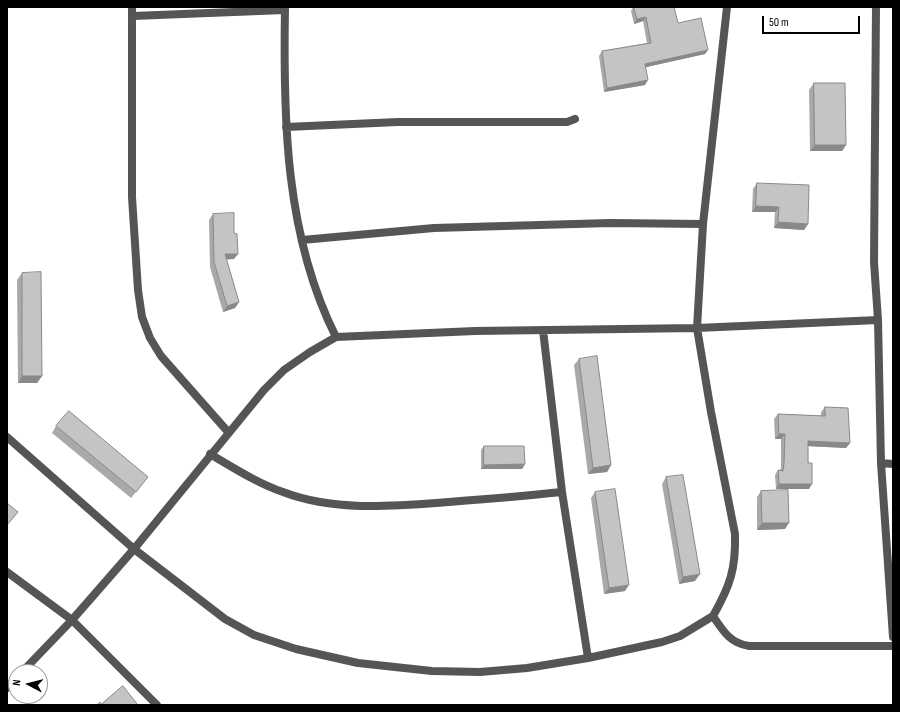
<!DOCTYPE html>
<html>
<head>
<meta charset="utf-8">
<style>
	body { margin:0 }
	#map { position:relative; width:900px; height:712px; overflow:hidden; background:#fff; font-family:"Sofia Sans Condensed",sans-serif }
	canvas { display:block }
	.frame { position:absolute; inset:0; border:8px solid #000; pointer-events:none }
	.north { position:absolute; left:8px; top:664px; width:40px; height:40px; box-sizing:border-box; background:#fff; border:1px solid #999; border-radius:50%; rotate:277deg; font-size:11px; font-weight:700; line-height:16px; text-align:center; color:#000 }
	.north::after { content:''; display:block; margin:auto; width:14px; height:18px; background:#000; clip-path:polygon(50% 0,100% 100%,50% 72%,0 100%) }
	.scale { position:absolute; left:762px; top:16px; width:98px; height:18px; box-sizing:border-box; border:2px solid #000; border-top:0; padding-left:5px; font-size:12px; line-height:14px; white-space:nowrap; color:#000; -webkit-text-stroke:3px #fff; paint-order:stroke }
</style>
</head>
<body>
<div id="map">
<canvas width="900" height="712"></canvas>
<div class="frame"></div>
<div class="north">N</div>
<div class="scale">50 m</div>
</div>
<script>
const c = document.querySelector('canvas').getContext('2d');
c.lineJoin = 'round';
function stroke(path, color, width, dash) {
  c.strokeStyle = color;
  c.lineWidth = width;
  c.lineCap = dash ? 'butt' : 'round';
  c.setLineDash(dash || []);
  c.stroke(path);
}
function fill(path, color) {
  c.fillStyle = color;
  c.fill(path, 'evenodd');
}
const minor = new Path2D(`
	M 132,7 L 132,197 L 138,290 L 142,317 L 150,338 L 161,356 L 229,433
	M 285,7 C 283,118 285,236 336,337
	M 876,7 L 874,262 L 878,320 L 881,463 L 893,637
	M 133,16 L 285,10
	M 286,127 L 398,122 L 567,122 L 575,119
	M 302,240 L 434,228 L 610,223 L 703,224
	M 543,330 L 562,492 L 588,658
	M 7,437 L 134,549 L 225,619 L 254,635 L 296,649 L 358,663 L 432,671 L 480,672 L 527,668 L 588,658 L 662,642 L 680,636 L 713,616 C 723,631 730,643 749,646 L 893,646
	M 210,454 C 234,468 257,483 283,492 C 335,512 395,506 449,502 C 487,499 524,496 562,492
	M 881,463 L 893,464
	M 7,572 L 72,620 L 157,705
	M 713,616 C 730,586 736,569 735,534 L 711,412 L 697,328 L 703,224 L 727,7
	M 22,672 L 72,620 L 134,549 L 264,390 L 284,370 L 310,352 L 336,337 L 475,331 L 697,328 L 878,320
	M 7,688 L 16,678`);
const wall = new Path2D(`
	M 633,7 L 674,7 L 678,23 L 708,50 L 705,54 L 646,67 L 645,85 L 604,92 L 599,56 L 602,51 L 647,43 L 643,21 L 634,24 L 631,11 Z
	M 814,83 L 846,145 L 842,151 L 810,151 L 809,90 Z
	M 757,183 L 808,224 L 804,230 L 774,228 L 775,212 L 752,212 L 753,189 Z
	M 213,214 L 234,259 L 226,259 L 239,302 L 235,308 L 223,312 L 210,267 L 209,220 Z
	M 22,273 L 42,376 L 37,383 L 18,383 L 17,280 Z
	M 579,359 L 611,465 L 607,472 L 588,474 L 574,365 Z
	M 825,407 L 850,443 L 846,448 L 808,446 L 809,489 L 776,489 L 775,475 L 778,470 L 780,470 L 781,468 L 781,439 L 775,439 L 774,419 L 778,414 L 821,416 L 821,412 Z
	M 56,426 L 148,477 L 131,498 L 52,433 Z
	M 484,446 L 525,464 L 522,469 L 481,469 L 481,450 Z
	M 666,477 L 695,581 L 679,584 L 662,484 Z
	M 761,491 L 785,529 L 757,530 L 757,497 Z
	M 595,492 L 625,591 L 604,594 L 591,498 Z`);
const shadedWall = new Path2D(`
	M 646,17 L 643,21 L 634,24 L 637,19 Z
	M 708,50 L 705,54 L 642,68 L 645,64 Z
	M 648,80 L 645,85 L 604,92 L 607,88 Z
	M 815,145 L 846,145 L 842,151 L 810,151 Z
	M 756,206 L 779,207 L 775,212 L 752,212 Z
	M 778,222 L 808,224 L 804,230 L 774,228 Z
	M 225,254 L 238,254 L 234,259 L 221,260 Z
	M 239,302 L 235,308 L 223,312 L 227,306 Z
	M 22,376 L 42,376 L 37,383 L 18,383 Z
	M 779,434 L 785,434 L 781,439 L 775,439 Z
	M 808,441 L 850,443 L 846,448 L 805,446 Z
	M 525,464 L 522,469 L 481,469 L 484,465 Z
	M 611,465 L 607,472 L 588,474 L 593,468 Z
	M 779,484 L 812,484 L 809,489 L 776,489 Z
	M 762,523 L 789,523 L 785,529 L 757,530 Z
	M 700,574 L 695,581 L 679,584 L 683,577 Z
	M 629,585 L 625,591 L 604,594 L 609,588 Z`);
const building = new Path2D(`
	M 634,7 L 674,7 L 678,23 L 701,18 L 708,50 L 645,64 L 648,80 L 607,88 L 602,51 L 651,43 L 646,17 L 637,19 Z
	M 814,83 L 845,83 L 846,145 L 815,145 Z
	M 757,183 L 809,185 L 808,224 L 778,222 L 779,207 L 756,206 Z
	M 234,213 L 234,233 L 237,234 L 238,254 L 225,254 L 239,302 L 227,306 L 214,262 L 213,214 Z
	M 41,272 L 42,376 L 22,376 L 22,273 Z
	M 597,356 L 611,465 L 593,468 L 579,359 Z
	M 825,407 L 848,408 L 850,443 L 808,441 L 808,463 L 812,463 L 812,484 L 779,484 L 778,470 L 783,471 L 784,463 L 785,434 L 779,434 L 778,414 L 825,416 Z
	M 69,411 L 148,477 L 136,492 L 56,426 Z
	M 484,446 L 524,446 L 525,464 L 484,465 Z
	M 683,475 L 700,574 L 683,577 L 666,477 Z
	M 615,489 L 629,585 L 609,588 L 595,492 Z
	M 788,490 L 789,523 L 762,523 L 761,491 Z
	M 7,503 L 18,512 L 7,525 Z
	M 123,686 L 138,705 L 97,705 L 100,702 L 101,704 Z`);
stroke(minor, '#555', 8);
fill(wall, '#a9a9a9');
fill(shadedWall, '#898989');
fill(building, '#c4c4c4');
stroke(building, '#898989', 1);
</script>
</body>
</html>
